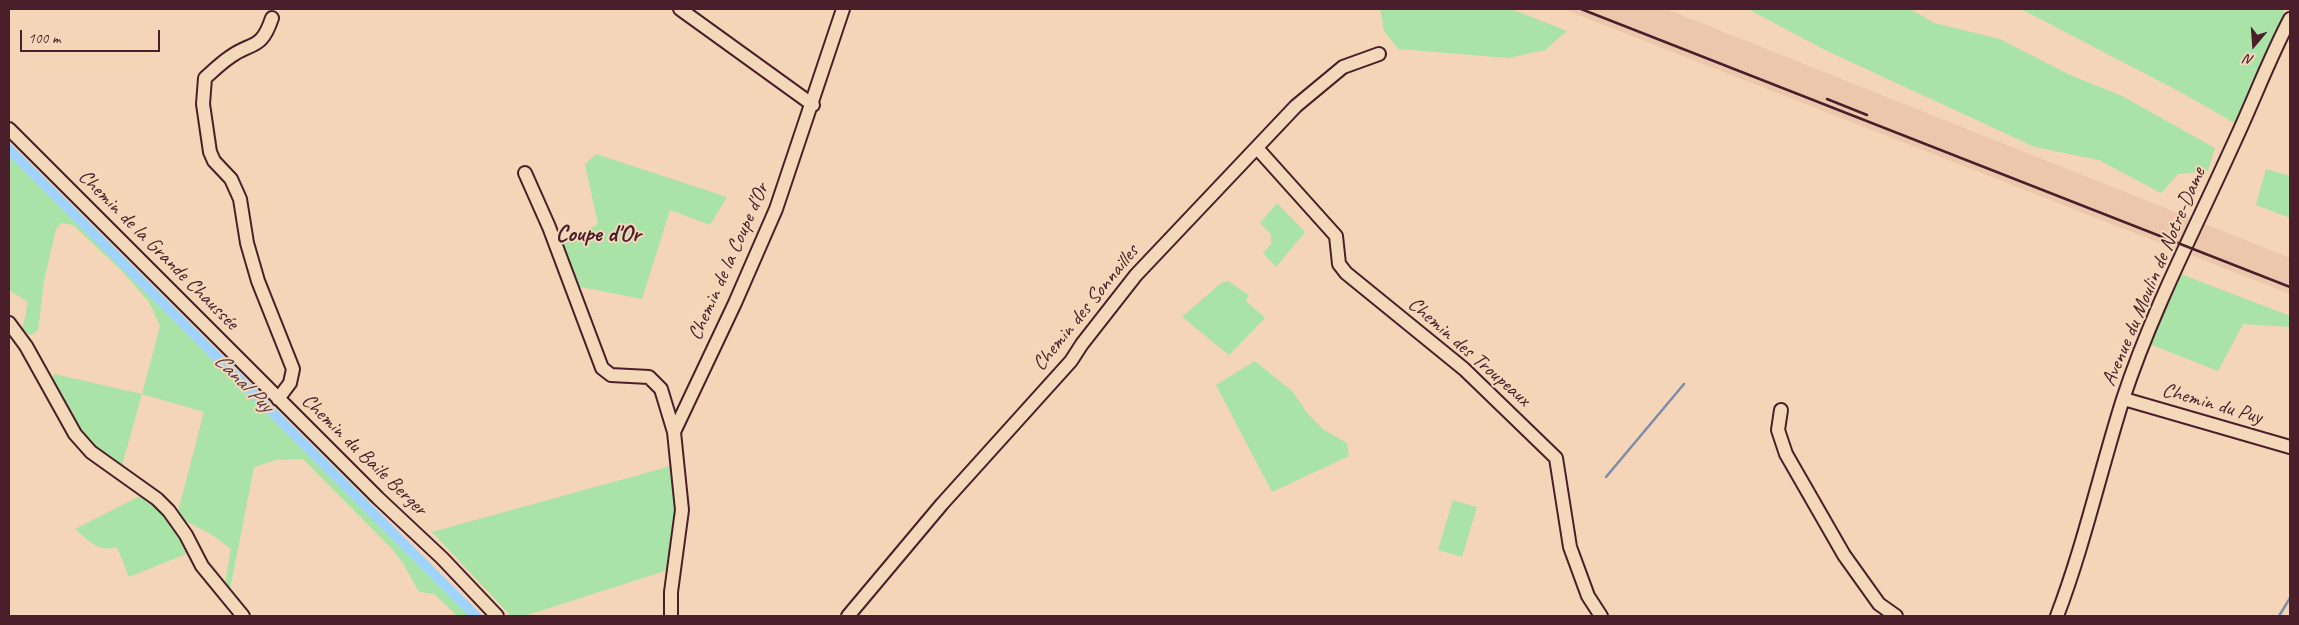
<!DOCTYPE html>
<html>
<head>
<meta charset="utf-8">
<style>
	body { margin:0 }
	#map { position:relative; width:2299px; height:625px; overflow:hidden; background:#f4d5b7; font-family:Caveat,sans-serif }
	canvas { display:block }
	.frame { position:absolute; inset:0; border:10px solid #4a1f2b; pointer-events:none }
	.north { position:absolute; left:2229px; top:20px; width:50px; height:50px; -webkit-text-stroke:4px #f3d9ba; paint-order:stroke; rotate:198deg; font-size:14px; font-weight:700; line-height:20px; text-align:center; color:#4a1f2b }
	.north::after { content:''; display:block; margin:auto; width:18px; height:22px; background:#4a1f2b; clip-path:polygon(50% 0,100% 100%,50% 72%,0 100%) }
	.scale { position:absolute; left:20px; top:30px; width:140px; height:22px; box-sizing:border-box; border:2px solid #4a1f2b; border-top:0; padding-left:6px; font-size:15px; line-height:18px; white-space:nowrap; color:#4a1f2b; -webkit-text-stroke:4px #f3d9ba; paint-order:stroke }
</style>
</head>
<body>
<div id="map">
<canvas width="2299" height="625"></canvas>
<div class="frame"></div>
<div class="north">N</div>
<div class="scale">100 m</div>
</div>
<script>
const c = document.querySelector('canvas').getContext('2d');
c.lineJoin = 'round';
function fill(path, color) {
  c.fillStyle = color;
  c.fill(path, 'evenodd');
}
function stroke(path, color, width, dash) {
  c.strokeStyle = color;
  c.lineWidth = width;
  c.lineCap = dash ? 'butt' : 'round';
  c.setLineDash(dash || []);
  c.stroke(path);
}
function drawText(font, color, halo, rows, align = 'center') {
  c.font = font + ' Caveat,sans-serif';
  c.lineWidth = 4;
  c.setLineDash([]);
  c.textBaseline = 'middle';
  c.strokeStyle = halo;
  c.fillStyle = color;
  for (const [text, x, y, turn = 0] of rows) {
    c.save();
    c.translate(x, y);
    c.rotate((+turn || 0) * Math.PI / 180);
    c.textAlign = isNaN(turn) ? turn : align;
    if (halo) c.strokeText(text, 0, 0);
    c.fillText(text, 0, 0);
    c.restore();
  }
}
const built = new Path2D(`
	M 1563,9 L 1666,9 L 2290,258 L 2290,294 Z`);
const green = new Path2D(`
	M 1380,9 L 1511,9 L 1567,31 L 1545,50 L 1508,58 L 1398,49 L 1384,31 Z
	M 1748,9 L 1910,9 L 1934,23 L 2000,39 L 2068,74 L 2122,96 L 2215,148 L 2208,171 L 2178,174 L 2161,193 L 2099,160 L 2035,147 L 1827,51 Z
	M 2021,9 L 2283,9 L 2285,16 L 2236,124 L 2186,95 Z
	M 9,153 L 474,616 L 457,616 L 434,594 L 419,592 L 404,565 L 392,549 L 303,459 L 276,460 L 254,467 L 230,589 L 224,588 L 231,549 L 211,534 L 183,520 L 177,515 L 204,412 L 142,394 L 121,469 L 85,441 L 52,386 L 54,374 L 142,394 L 160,326 L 149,302 L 121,270 L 73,225 L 61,223 L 56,229 L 44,281 L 38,331 L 31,335 L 22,331 L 28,302 L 9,290 Z
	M 596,154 L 727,197 L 710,225 L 670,210 L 642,299 L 575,286 L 561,245 L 598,224 L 585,164 Z
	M 2266,169 L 2290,176 L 2290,218 L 2256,205 Z
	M 1277,203 L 1305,232 L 1276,267 L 1263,253 L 1271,244 L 1271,234 L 1260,223 Z
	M 2181,274 L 2290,316 L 2290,327 L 2243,324 L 2218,371 L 2149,344 Z
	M 1228,281 L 1249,295 L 1246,301 L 1265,318 L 1229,355 L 1182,317 L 1221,283 Z
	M 1255,361 L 1293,392 L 1308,414 L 1324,430 L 1347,443 L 1349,456 L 1272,492 L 1216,385 Z
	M 671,466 L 678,508 L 668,570 L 524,616 L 511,616 L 432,532 Z
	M 144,494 L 172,522 L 186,554 L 129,577 L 117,547 C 98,553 90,541 75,529 Z
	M 1453,500 L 1477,507 L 1462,557 L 1438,550 Z`);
const stream = new Path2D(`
	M 1606,477 L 1684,384
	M 2279,616 L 2290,598`);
const canal = new Path2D(`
	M 9,149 L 476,616`);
const minor = new Path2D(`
	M 680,9 L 813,105
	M 272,18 C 261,51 252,41 230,57 C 221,63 213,71 205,78 L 203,104 L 210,152 L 214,161 L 231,179 L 240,199 L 247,243 L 258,281 L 293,369 L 290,383 L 278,399
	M 9,129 L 378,498 L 442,558 L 497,616
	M 1257,148 L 1336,236 L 1339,264 L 1346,273 L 1464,369 L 1556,458 L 1570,547 L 1588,596 L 1601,616
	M 525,173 L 549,227 L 602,368 L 611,375 L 649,377 L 661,389 L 674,432
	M 9,323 L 26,346 L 75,434 L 91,452 L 157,499 L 169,511 L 186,535 L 202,566 L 243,616
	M 2124,399 L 2290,447
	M 1781,410 L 1778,430 L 1786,454 L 1844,555 L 1879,604 L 1896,616
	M 671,616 L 671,592 L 682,510 L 674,432 L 735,303 L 776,209 L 843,9
	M 848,616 L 942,504 L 1071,361 L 1082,344 L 1136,275 L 1296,106 L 1343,67 L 1379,54
	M 2057,616 C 2084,545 2100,472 2123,399 C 2153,308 2198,223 2237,136 C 2255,97 2270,57 2290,19`);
const rail = new Path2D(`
	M 1581,9 L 2290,287
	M 1827,99 L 1867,115`);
const streetNames = [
	["Chemin de la Grande Chaussée",158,250,45],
	["Chemin de la Coupe d'Or",729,262,-66],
	["Avenue du Moulin de Notre-Dame",2154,277,-67],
	["Chemin des Sonnailles",1086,308,-51],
	["Chemin des Troupeaux",1469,352,41],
	["Chemin du Puy",2212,404,16],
	["Chemin du Baile Berger",364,455,44]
];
const waterNames = [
	["Canal Puy",243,383,45]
];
const quarterNames = [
	["Coupe d'Or",598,235]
];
fill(built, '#ecc7ab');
fill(green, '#a9e3a7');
stroke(stream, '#7e8baa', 2.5);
stroke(canal, '#a0d3fe', 10);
stroke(minor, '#4a1f2b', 16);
stroke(minor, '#f3d9ba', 12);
stroke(rail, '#4a1f2b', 2.5);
drawText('21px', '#4a1f2b', '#f3d9ba', streetNames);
drawText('italic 22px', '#573a4b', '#f3d9ba', waterNames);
drawText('bold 24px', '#4a1f2b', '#f3d9ba', quarterNames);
</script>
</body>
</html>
